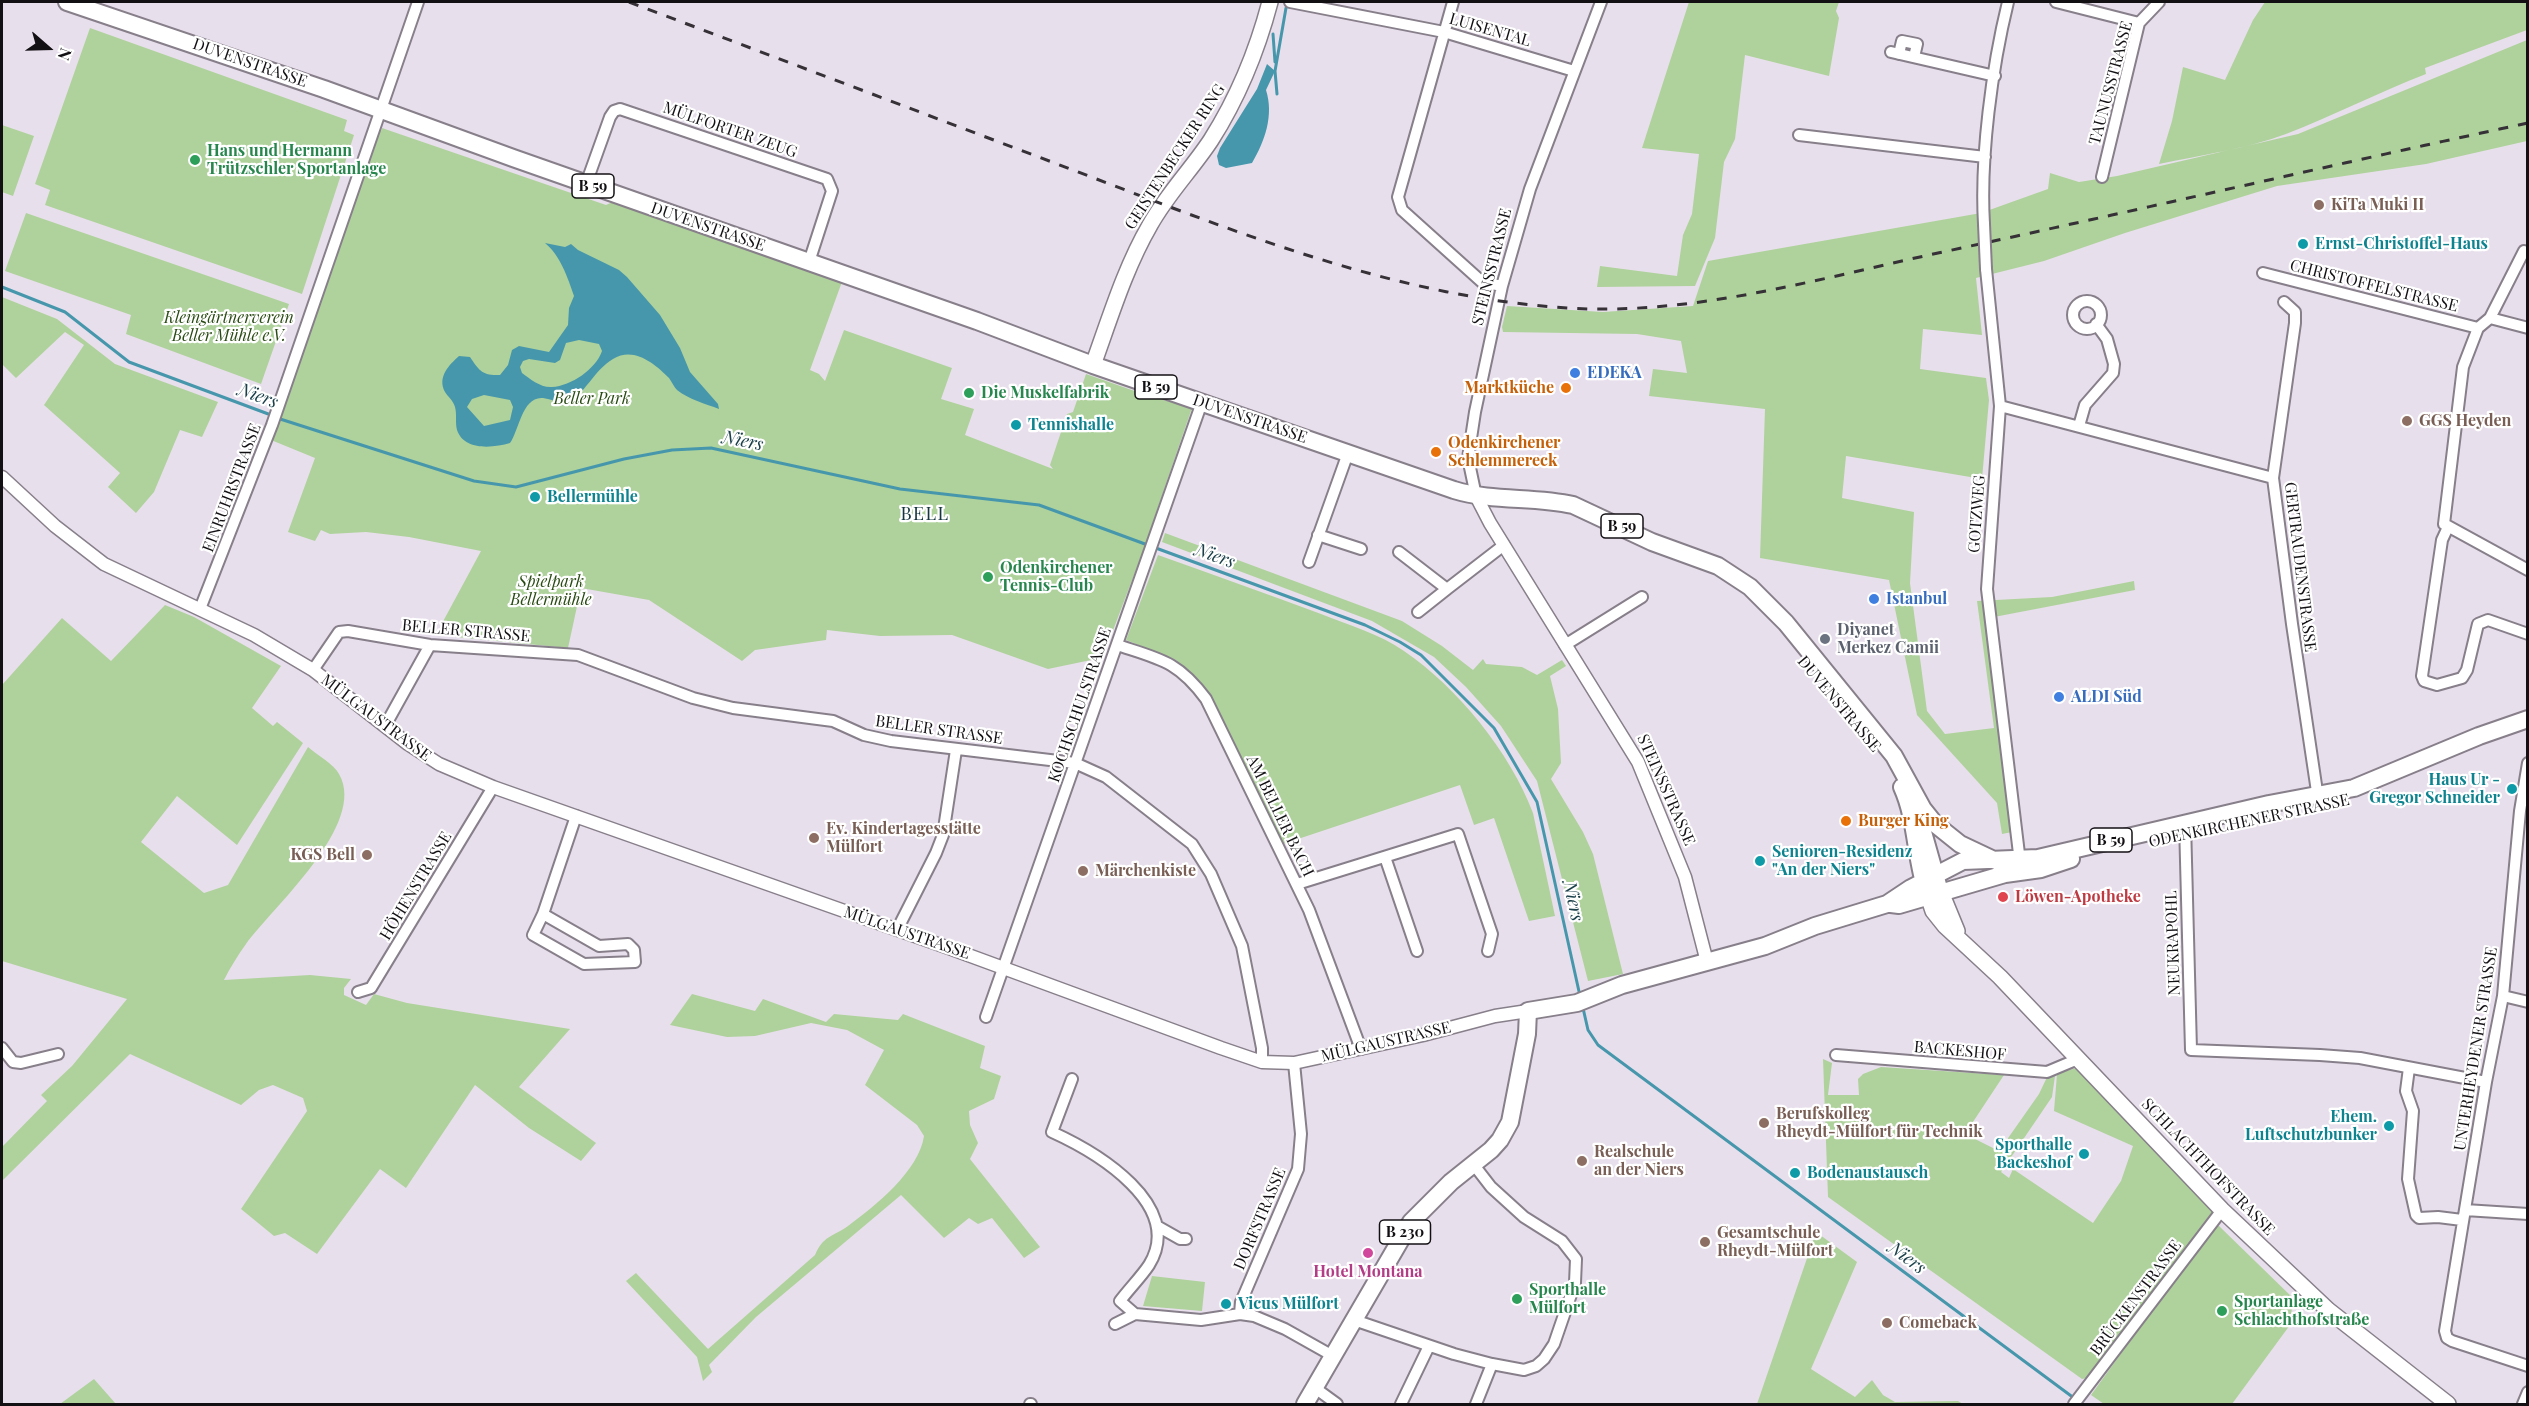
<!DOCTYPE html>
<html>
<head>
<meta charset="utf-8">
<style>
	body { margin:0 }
	#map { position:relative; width:2529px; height:1406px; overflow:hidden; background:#e8dfec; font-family:"Playfair Display",serif }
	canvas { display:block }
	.frame { position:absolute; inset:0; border:3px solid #131014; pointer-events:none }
	.north { position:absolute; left:18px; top:18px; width:60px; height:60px; -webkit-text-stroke:4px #fff; paint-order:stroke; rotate:110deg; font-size:16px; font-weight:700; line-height:24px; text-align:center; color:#131014 }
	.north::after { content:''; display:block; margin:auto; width:21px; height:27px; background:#131014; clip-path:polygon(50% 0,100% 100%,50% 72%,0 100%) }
</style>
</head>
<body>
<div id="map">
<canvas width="2529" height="1406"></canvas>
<div class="frame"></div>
<div class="north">N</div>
</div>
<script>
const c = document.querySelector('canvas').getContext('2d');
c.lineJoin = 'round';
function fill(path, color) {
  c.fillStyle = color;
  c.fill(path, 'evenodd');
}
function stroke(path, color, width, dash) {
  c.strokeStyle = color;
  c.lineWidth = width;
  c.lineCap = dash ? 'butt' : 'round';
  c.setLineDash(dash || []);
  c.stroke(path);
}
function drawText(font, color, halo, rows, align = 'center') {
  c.font = font + ' "Playfair Display",serif';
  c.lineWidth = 4.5;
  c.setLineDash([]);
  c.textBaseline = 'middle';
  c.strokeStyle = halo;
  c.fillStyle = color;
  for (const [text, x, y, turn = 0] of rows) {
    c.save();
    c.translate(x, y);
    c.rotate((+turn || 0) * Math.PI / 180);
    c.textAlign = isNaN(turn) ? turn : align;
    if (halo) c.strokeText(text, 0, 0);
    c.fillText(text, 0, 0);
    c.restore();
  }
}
const green = new Path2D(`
	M 1689,2 L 1839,2 L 1836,11 L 1839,18 L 1829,76 L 1745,55 L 1735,139 L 1724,162 L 1715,238 L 1695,286 L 1597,287 L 1600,266 L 1677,276 L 1683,235 L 1692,214 L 1699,154 L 1642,148 Z
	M 2265,2 L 2527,2 L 2527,30 L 2425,68 L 2426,74 C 2379,92 2333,116 2286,134 C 2246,149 2201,155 2159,164 L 2172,121 L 2183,67 L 2225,80 L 2253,20 Z
	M 90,28 L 347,120 L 344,131 L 354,135 L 302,294 L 45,205 L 50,190 L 35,184 Z
	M 2527,40 L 2527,141 L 2426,164 L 2277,186 L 2125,233 L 2044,261 L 1976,278 L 1982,335 L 1923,329 L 1920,369 L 1986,378 L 1989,400 L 1982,479 L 1846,456 L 1842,498 L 1914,512 L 1910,583 L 1927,711 L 1945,734 L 1994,728 L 1977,601 L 2052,597 L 2134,581 L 2135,590 L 1994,617 L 2022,830 L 2002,834 L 1997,803 L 1917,715 L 1889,580 L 1760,558 L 1765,409 L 1649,396 L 1653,369 L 1687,373 L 1681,341 L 1637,334 L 1503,332 L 1502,327 L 1507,306 L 1603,312 L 1693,306 L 1708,261 L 1981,213 L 2048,189 L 2050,173 L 2079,182 L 2117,176 L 2298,134 Z
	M 2,125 L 34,136 L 13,196 L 2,192 Z
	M 382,128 L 606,205 L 617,200 L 843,279 L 810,370 L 819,374 L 825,381 L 844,330 L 952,368 L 941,399 L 974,409 L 965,435 L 1053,469 L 1050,465 L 1067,414 L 1073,412 L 1086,374 L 1149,396 L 1192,408 L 1142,554 L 1101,662 L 1091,660 L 1048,669 L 952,635 L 880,636 L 827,630 L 826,640 L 755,650 L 742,661 L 649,600 L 581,588 L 568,648 L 456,637 L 440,627 L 481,551 L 409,537 L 366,532 L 330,534 L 321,530 L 315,541 L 288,532 L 315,458 L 271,440 L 378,131 L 381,131 Z
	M 26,213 L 289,304 L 261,384 L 126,334 L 131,315 L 5,271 Z
	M 2,297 L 57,319 L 115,364 L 218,402 L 202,437 L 180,430 L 154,492 L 136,513 L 108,487 L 120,473 L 44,405 L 84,345 L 65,332 L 16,378 L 2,364 Z
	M 1165,533 L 1402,621 L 1442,646 L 1473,670 L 1483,659 L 1486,664 L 1522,667 L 1537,675 L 1562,660 L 1566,666 L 1550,676 L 1558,709 L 1561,763 L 1551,779 L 1583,832 L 1593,854 L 1623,974 L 1588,981 L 1537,781 L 1501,726 L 1466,687 L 1434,657 L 1372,621 L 1162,542 Z
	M 1158,555 C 1212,574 1267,594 1321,614 C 1348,625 1380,634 1404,651 C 1458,688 1510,752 1533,813 L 1555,916 L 1529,921 L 1494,818 L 1474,825 L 1460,785 L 1283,844 L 1215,705 L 1195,677 L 1176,660 L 1126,640 Z
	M 165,605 L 194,617 L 281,666 L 252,708 L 273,726 L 277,722 L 303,743 L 237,845 L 177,796 L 141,842 L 204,893 L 228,885 L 308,747 C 317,755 334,764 339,774 C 368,824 272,908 246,944 C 238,955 230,968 224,980 L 310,975 L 351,979 L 344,988 L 344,995 L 366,1005 L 374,994 L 407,1003 L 570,1029 L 519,1087 L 596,1143 L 581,1161 L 529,1128 L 475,1085 L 406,1188 L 380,1169 L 317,1254 L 285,1233 L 274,1236 L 241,1209 L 307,1111 L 303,1098 L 273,1085 L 259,1090 L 241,1105 L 130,1054 L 2,1181 L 2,1147 L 47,1101 L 41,1095 L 72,1066 L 127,999 L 2,961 L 2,685 L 62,618 L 111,661 Z
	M 692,994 L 755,1011 L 763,999 L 826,1022 L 834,1014 L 898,1020 L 903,1014 L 985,1046 L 980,1068 L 1001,1076 L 994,1099 L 969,1111 L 970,1125 L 978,1143 L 970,1159 L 1040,1247 L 1024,1258 L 992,1218 L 978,1224 L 969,1218 L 944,1238 L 901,1195 L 756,1317 L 709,1365 L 712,1372 L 703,1381 L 697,1357 L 626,1281 L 636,1273 L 708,1349 L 815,1255 C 823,1236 832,1237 848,1226 C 875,1206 919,1171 924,1136 L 917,1125 L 865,1085 L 884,1050 L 847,1030 L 811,1023 L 755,1036 L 727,1037 L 670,1025 Z
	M 1823,1059 L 1832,1063 L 1828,1095 L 1859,1095 L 1858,1079 L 1863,1074 L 1881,1067 L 2004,1075 L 1965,1134 L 1999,1151 L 2039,1094 L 2048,1075 L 2055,1076 L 2052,1097 L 2001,1172 L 2009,1178 L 2013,1169 L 2093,1223 L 2121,1181 L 2133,1146 L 2054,1111 L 2057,1074 L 2076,1068 L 2220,1207 L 2087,1378 L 2082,1379 L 1828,1197 Z
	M 2213,1226 L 2219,1226 L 2293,1298 L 2290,1325 L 2232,1404 L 2104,1404 L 2091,1395 Z
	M 1816,1232 L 1857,1262 L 1811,1369 L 1855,1397 L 1872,1380 L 1883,1395 L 1895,1402 L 1958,1401 L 1963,1404 L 1757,1404 Z
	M 1152,1276 L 1205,1282 L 1202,1311 L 1143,1306 Z
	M 94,1379 L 116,1404 L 60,1404 Z`);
const water = new Path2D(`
	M 1267,64 L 1275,71 L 1266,90 C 1274,115 1265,141 1252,163 L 1226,168 L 1219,165 L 1217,156 L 1220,148 L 1257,89 Z
	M 545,243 L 565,247 L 571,244 L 578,250 L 619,270 L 627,277 L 660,315 L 680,348 L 690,372 L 718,404 L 719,409 C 706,404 688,399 677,390 C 674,387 672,382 669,378 C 655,364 634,346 613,359 C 594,370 585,394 567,404 C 559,403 551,399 543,398 C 522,396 519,431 510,443 C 493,448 464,451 457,430 C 455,423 457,414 455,407 C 453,400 448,397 445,392 C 437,377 449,365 459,356 L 470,357 C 479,370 482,376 500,375 L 508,365 L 512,350 L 519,346 L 549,352 L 568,325 L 569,308 L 574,296 C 568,278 560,255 545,243 ZM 579,340 L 599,344 L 602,351 C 596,369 571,386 552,387 C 541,388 530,379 522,373 L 520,367 L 523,361 L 529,359 L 555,363 L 560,360 L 566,343 ZM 484,395 L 510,400 L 513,407 L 510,420 L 484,426 L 467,407 L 472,399 Z`);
const stream = new Path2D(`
	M 1273,34 L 1275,62
	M 1277,94 L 1275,71 L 1286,8
	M 2,287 L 65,312 L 129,362 L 271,415
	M 277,418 L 474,481 L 516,487 L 624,459 L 672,450 L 711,448 L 900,489 L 1039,505 L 1365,625 L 1400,642 L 1421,655 L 1494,728 L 1537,802 L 1580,996
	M 1583,1008 L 1588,1030 L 1598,1045 L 2082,1404`);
const minor = new Path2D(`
	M 1290,2 L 1444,32 L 1574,71
	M 1453,2 L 1398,197 L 1402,210 L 1482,282 L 1502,286
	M 2056,2 L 2139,23
	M 1891,52 L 1995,76
	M 1899,54 L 1902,41 L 1917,44 L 1914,57
	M 1799,135 L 1985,157
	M 2102,177 L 2139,23 L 2159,2
	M 586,184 L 610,117 L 614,111 L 620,109 L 827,179 L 832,191 L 809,262
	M 1984,224 C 1980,157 1992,67 2008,2
	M 2524,251 L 2490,318 L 2478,328 L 2463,367 L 2444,524 L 2528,570
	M 1986,269 L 2000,406 L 1987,589 L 2020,862
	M 2263,273 L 2478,328
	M2073 315a14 14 0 1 1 28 0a14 14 0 1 1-28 0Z
	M 2284,302 L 2295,312 L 2295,323 L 2273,478 L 2292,624 L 2319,805
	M 2490,318 L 2528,328
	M 2000,406 L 2273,478
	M 2079,426 L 2085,405 L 2113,373 L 2114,364 L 2107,339 L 2096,324
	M 1476,496 L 1468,458 L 1475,412 L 1502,286 L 1530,189 L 1601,2
	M 2448,527 L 2442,540 L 2422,676 L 2424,681 L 2437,685 L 2462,678 L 2467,670 L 2478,624 L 2488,620 L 2528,634
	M 1318,535 L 1361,549
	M 1399,552 L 1447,589 L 1504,545
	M 1309,562 L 1348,453
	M 200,609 L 272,425 L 418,2
	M 1418,612 L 1447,589
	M 1117,645 C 1160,659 1178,661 1206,699 L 1309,910 L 1361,1049
	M 1565,645 L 1642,597
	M 313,670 L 339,632 L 348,631 L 430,645 L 578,655 L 693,698 L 733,708 L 833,721 L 864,735 L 891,741 L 1075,763 L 1106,777 L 1192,844 L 1211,874 L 1242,946 L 1262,1048 L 1262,1062
	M 385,726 L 430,645
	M 2528,763 L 2520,811 L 2503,996 L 2486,1082 L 2445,1331 L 2447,1338 L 2452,1341 L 2528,1366
	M 2185,823 L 2191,1050 L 2320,1055 L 2360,1058 L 2486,1082
	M 1385,857 L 1417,951
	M 1297,884 L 1458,834 L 1492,934 L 1488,951
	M 543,914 L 599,946 L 628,944 L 634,950 L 635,962 L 584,964 L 533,935 L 543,914 L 576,816
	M 897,930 L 936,853 L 943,835 L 956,750
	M 358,992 L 371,988 L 493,787
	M 2503,996 L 2528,1002
	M 986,1017 L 1202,402
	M 2,1048 L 13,1062 L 21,1063 L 58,1054
	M 1836,1055 L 2047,1072 L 2078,1059
	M 2409,1068 L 2406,1091 L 2413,1111 L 2408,1179 L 2416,1215 L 2419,1218 L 2438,1217 L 2462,1220
	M 1072,1079 L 1052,1132 C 1096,1152 1186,1205 1149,1265 C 1141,1277 1129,1289 1120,1301 L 1135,1314
	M 2465,1210 L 2528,1214
	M 1157,1226 L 1180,1239 L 1186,1239
	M 1135,1314 L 1201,1320 L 1240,1314 L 1254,1316 L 1285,1329 L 1333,1356
	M 1240,1314 L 1241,1302 L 1298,1169 L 1301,1134 L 1294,1063
	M 1354,1320 L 1454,1354 L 1492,1364 L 1524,1370 L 1536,1366 L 1544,1359 L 1554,1344 L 1575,1283 L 1576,1259 L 1562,1241 L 1524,1217 L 1491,1187 L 1474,1165
	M 1115,1324 L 1135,1314
	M 1315,1388 L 1337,1404
	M 1030,1404 L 1031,1404
	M 1401,1404 L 1429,1346
	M 1476,1404 L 1492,1364
	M 2074,1404 L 2222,1210
	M 2523,1404 L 2528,1392`);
const tertiary = new Path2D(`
	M 2,477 L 55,526 L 104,564 L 254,635 L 313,670 L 408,744 L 439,764 L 493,787 L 949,948 L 1221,1048 L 1262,1062 L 1294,1063 L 1423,1035 L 1495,1016 L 1528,1011
	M 1476,496 L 1490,523 L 1638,762 L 1685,877 L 1707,962`);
const secondary = new Path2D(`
	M 1093,365 C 1110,318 1125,268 1150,225 C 1167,194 1192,169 1211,140 C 1239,96 1257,51 1270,2
	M 1941,892 L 1957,931
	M 1928,896 L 1933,911 L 1945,926 L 2000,977 L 2222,1210 L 2328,1310 L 2448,1404`);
const primary = new Path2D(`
	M 67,2 L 324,89 L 513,158 L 977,321 L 1093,365 L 1454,490 C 1493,502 1534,496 1573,505 L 1652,542 L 1718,566 L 1750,587 L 1786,623 L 1894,756 L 1923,809 L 1935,824 L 1960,844 L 1996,861
	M 1902,787 C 1917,820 1915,858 1927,893
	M 1923,832 L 1938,885
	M 1891,904 L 1899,905 L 2005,874 L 2041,869 L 2071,859
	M 1305,1404 L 1411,1222 L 1451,1182 L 1491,1150 L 1500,1140 L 1510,1122 L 1527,1034 L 1528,1011 L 1577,1003 L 1622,985 L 1765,946 L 1815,926 L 1887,904 L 1911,888 L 1963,861 L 2038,858 L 2269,804 L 2354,788 L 2479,736 L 2528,719`);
const rail = new Path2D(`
	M 629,2 C 777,58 925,114 1073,170 C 1233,231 1395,297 1567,308 C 1692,316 1817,279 1938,253 C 2135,211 2331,165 2528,123`);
const minorBridge = new Path2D(`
	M 1984,224 L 1986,269`);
const markers = [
	[195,160,6,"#2e9e5b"],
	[2319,205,6,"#8d6e63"],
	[2303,244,6,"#0f9aa8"],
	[1575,373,6,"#3f7fe0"],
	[1566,388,6,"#e8710a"],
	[969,393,6,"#2e9e5b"],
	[2407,421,6,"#8d6e63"],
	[1016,425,6,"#0f9aa8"],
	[1436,452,6,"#e8710a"],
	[535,497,6,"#0f9aa8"],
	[988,577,6,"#2e9e5b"],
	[1874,599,6,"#3f7fe0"],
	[1825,639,6,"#6b7280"],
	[2059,697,6,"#3f7fe0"],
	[2512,789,6,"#0f9aa8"],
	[1846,821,6,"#e8710a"],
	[814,838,6,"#8d6e63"],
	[367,855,6,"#8d6e63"],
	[1760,861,6,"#0f9aa8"],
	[1083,871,6,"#8d6e63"],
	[2003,897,6,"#e0444e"],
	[1764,1123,6,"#8d6e63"],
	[2389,1126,6,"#0f9aa8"],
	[2084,1154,6,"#0f9aa8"],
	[1582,1161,6,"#8d6e63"],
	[1795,1173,6,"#0f9aa8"],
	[1705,1242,6,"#8d6e63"],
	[1368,1253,6,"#d1479c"],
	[1517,1299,6,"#2e9e5b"],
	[1226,1304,6,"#0f9aa8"],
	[2222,1311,6,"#2e9e5b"],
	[1887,1323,6,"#8d6e63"]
];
const shields = [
	[593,186,42],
	[1156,387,42],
	[1622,526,42],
	[2111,840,42],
	[1405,1232,51]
];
const shieldNames = [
	["B 59",593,186],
	["B 59",1156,387],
	["B 59",1622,526],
	["B 59",2111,840],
	["B 230",1405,1232]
];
const streetNames = [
	["LUISENTAL",1490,30,16],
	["DUVENSTRASSE",250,63,19],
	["TAUNUSSTRASSE",2111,83,-75],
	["MÜLFORTER ZEUG",730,130,19],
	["GEISTENBECKER RING",1175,157,-57],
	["DUVENSTRASSE",708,227,19],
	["STEINSSTRASSE",1492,267,-76],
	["CHRISTOFFELSTRASSE",2374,286,14],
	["DUVENSTRASSE",1250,419,19],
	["EINRUHRSTRASSE",232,488,-69],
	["GOTZWEG",1977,514,-86],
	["GERTRAUDENSTRASSE",2300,567,83],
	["BELLER STRASSE",466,631,5],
	["DUVENSTRASSE",1839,704,50],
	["KOCHSCHULSTRASSE",1080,705,-71],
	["MÜLGAUSTRASSE",376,718,37],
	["BELLER STRASSE",939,730,8],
	["STEINSSTRASSE",1666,790,66],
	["AM BELLER BACH",1280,816,64],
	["ODENKIRCHENER STRASSE",2249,821,-12],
	["HÖHENSTRASSE",416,886,-59],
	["MÜLGAUSTRASSE",907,933,19],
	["NEUKRAPOHL",2173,943,-92],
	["MÜLGAUSTRASSE",1386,1042,-13],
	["UNTERHEYDENER STRASSE",2476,1049,-81],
	["BACKESHOF",1960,1051,5],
	["SCHLACHTHOFSTRASSE",2208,1167,46],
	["DORFSTRASSE",1260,1219,-67],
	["BRÜCKENSTRASSE",2136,1298,-53]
];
const leisureNames = [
	["Hans und Hermann",207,151],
	["Trützschler Sportanlage",207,169],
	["Die Muskelfabrik",981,393],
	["Odenkirchener",1000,568],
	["Tennis-Club",1000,586],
	["Sporthalle",1529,1290],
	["Mülfort",1529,1308],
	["Sportanlage",2234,1302],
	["Schlachthofstraße",2234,1320]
];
const educationNames = [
	["KiTa Muki II",2331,205],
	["GGS Heyden",2419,421],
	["Ev. Kindertagesstätte",826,829],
	["Mülfort",826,847],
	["KGS Bell",355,855,"right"],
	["Märchenkiste",1095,871],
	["Berufskolleg",1776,1114],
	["Rheydt-Mülfort für Technik",1776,1132],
	["Realschule",1594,1152],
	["an der Niers",1594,1170],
	["Gesamtschule",1717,1233],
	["Rheydt-Mülfort",1717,1251],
	["Comeback",1899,1323]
];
const cultureNames = [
	["Ernst-Christoffel-Haus",2315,244],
	["Tennishalle",1028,425],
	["Bellermühle",547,497],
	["Haus Ur -",2500,780,"right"],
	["Gregor Schneider",2500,798,"right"],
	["Senioren-Residenz",1772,852],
	["\"An der Niers\"",1772,870],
	["Ehem.",2377,1117,"right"],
	["Luftschutzbunker",2377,1135,"right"],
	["Sporthalle",2072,1145,"right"],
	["Backeshof",2072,1163,"right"],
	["Bodenaustausch",1807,1173],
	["Vicus Mülfort",1238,1304]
];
const parkNames = [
	["Kleingärtnerverein",229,318],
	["Beller Mühle e.V.",229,336],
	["Beller Park",592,399],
	["Spielpark",551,582],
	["Bellermühle",551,600]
];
const shopNames = [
	["EDEKA",1587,373],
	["Istanbul",1886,599],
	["ALDI Süd",2071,697]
];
const foodNames = [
	["Marktküche",1554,388,"right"],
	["Odenkirchener",1448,443],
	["Schlemmereck",1448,461],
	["Burger King",1858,821]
];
const worshipNames = [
	["Diyanet",1837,630],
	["Merkez Camii",1837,648]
];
const healthNames = [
	["Löwen-Apotheke",2015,897]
];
const hotelNames = [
	["Hotel Montana",1368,1272]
];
const waterNames = [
	["Niers",258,396,21],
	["Niers",743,441,12],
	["Niers",1215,556,20],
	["Niers",1573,901,78],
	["Niers",1907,1258,37]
];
const neighbourhoodNames = [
	["BELL",925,514]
];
fill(green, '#afd29c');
fill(water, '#4797ac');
stroke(stream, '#4797ac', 3);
stroke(minor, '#877f8a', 14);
stroke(tertiary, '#877f8a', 15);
stroke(secondary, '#877f8a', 18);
stroke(primary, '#877f8a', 20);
stroke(minor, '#fff', 10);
stroke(tertiary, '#fff', 12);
stroke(secondary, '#fff', 15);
stroke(primary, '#fff', 16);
stroke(rail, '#353136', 3, [10, 10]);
stroke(minorBridge, '#877f8a', 14, []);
stroke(minorBridge, '#fff', 10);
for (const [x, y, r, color] of markers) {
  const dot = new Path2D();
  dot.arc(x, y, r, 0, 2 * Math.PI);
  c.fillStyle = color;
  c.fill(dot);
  stroke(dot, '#fff', 2);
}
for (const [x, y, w] of shields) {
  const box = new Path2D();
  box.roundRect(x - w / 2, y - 12, w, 24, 4.5);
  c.fillStyle = '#fff';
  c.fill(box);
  stroke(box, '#131014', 1.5);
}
drawText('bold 15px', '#131014', null, shieldNames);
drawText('16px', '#131014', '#fff', streetNames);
drawText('bold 16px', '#27864d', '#fff', leisureNames, 'left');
drawText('bold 16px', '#785e54', '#fff', educationNames, 'left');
drawText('bold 16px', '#0d838f', '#fff', cultureNames, 'left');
drawText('italic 16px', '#294a13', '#fff', parkNames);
drawText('bold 16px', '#366cbe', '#fff', shopNames, 'left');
drawText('bold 16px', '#c56008', '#fff', foodNames, 'left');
drawText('bold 16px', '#5b616d', '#fff', worshipNames, 'left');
drawText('bold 16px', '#be3a42', '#fff', healthNames, 'left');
drawText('bold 16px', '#b23c85', '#fff', hotelNames);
drawText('italic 18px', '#1a3f49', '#fff', waterNames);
c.letterSpacing = '1.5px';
drawText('18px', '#16353e', '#fff', neighbourhoodNames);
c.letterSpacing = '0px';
</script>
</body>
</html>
